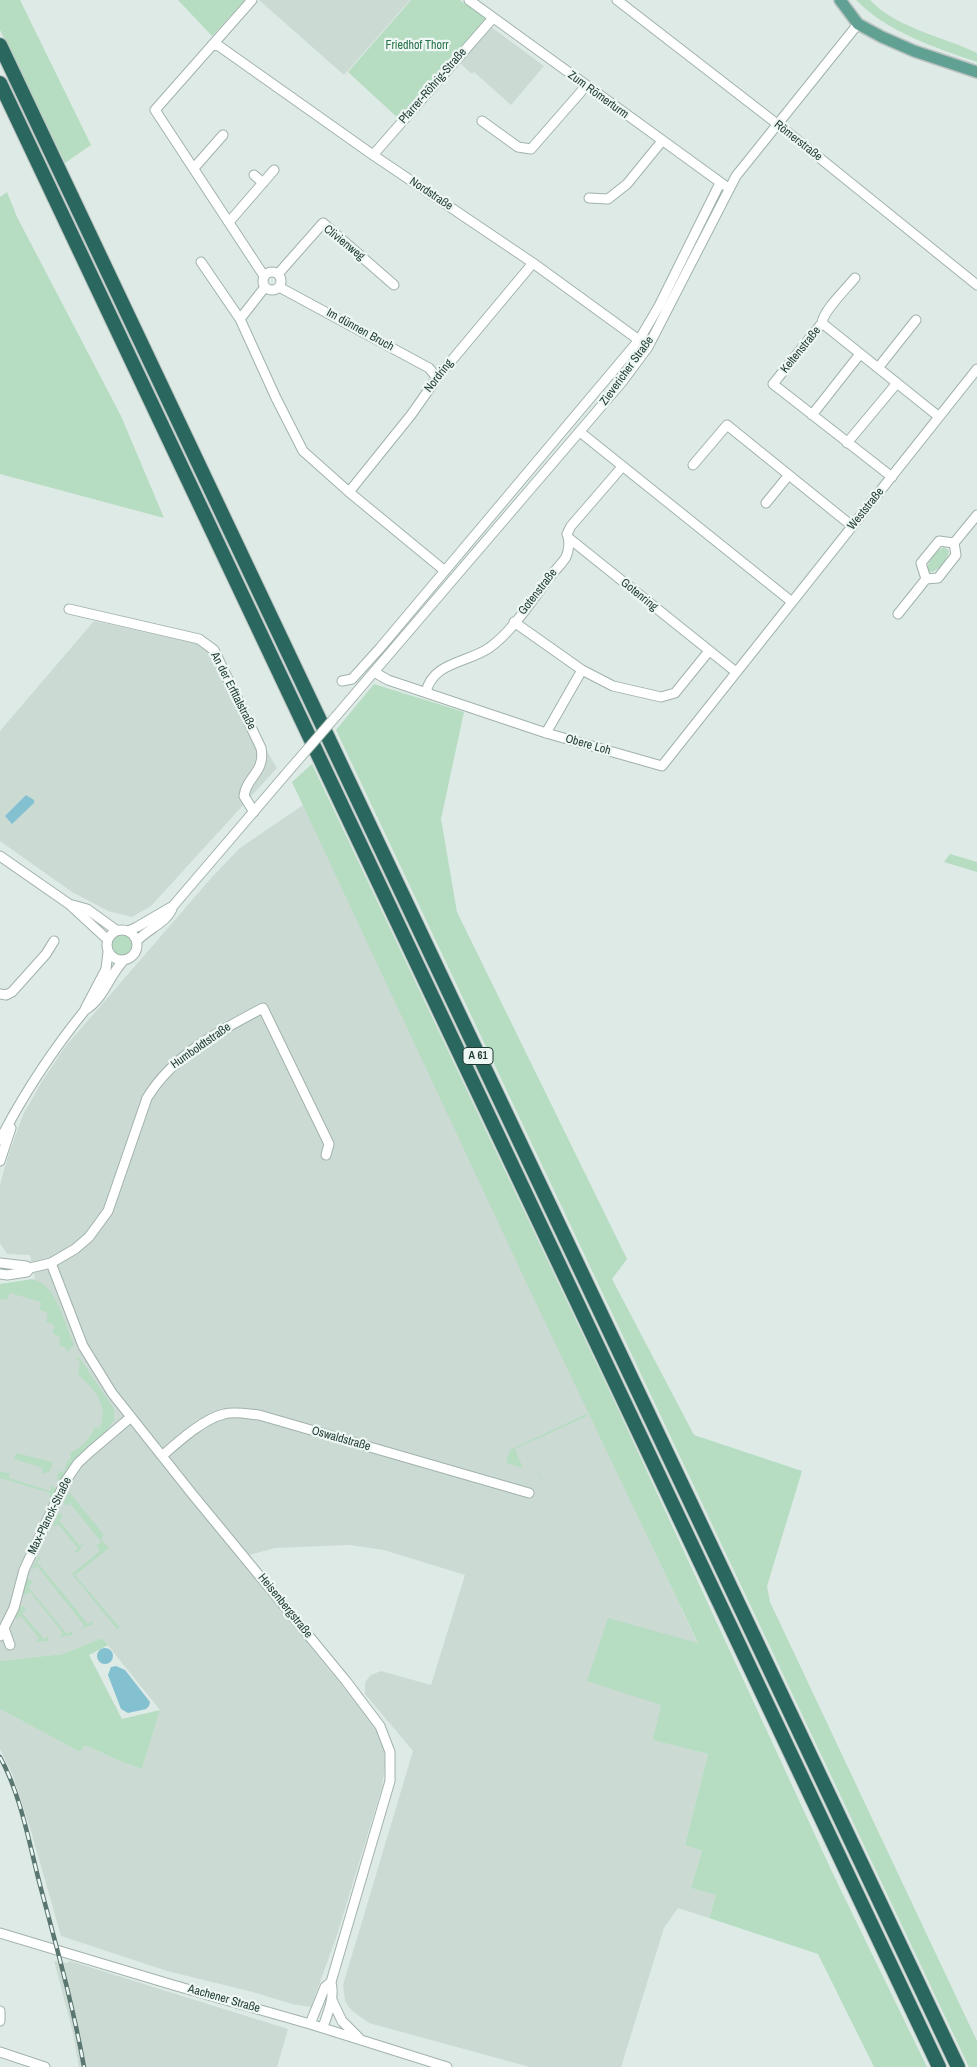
<!DOCTYPE html>
<html>
<head>
<meta charset="utf-8">
<style>
	body { margin:0 }
	canvas { display:block; background:#deeae5 }
</style>
</head>
<body>
<canvas width="977" height="2067"></canvas>
<script>
const c = document.querySelector('canvas').getContext('2d');
c.lineJoin = 'round';
function fill(path, color) {
  c.fillStyle = color;
  c.fill(path, 'evenodd');
}
function stroke(path, color, width, dash) {
  c.strokeStyle = color;
  c.lineWidth = width;
  c.lineCap = dash ? 'butt' : 'round';
  c.setLineDash(dash || []);
  c.stroke(path);
}
function drawText(font, color, halo, rows, align = 'center') {
  c.font = font + ' "Archivo Narrow",sans-serif';
  c.lineWidth = 4.5;
  c.setLineDash([]);
  c.textBaseline = 'middle';
  c.strokeStyle = halo;
  c.fillStyle = color;
  for (const [text, x, y, turn = 0] of rows) {
    c.save();
    c.translate(x, y);
    c.rotate((+turn || 0) * Math.PI / 180);
    c.textAlign = isNaN(turn) ? turn : align;
    if (halo) c.strokeText(text, 0, 0);
    c.fillText(text, 0, 0);
    c.restore();
  }
}
const built = new Path2D(`
	M 259,0 L 410,0 L 344,75 Z
	M 490,26 L 544,66 L 511,105 L 474,72 L 472,74 L 459,62 Z
	M 94,621 L 203,645 L 277,768 L 151,906 L 132,917 L 108,911 L 72,892 L 0,841 L 0,731 Z
	M 303,805 L 698,1644 L 661,1705 L 654,1740 L 708,1754 L 685,1845 L 702,1851 L 691,1888 L 716,1895 L 709,1918 L 678,1908 L 664,1928 L 621,2067 L 530,2067 L 369,2023 L 351,2010 L 345,2001 L 343,1985 L 413,1751 L 365,1694 L 365,1682 L 371,1675 L 381,1671 L 431,1685 L 465,1575 L 384,1550 L 349,1545 L 275,1548 L 238,1558 L 371,1721 L 380,1737 L 384,1750 L 385,1765 L 382,1787 L 338,1932 L 311,2007 L 292,2004 L 253,1992 L 167,1971 L 61,1936 L 31,1831 L 13,1776 L 0,1749 L 0,1709 L 80,1752 L 85,1745 L 122,1762 L 142,1769 L 160,1710 L 102,1638 L 63,1654 L 0,1661 L 0,1285 L 35,1280 L 30,1255 L 7,1254 L 0,1243 L 0,1185 L 7,1159 L 23,1115 L 41,1083 L 65,1047 L 212,877 L 240,848 Z
	M 54,1961 L 66,1963 L 70,1961 L 288,2029 L 277,2067 L 79,2067 L 72,2029 Z`);
const green = new Path2D(`
	M 0,0 L 20,0 L 91,145 L 65,163 L 0,30 Z
	M 178,0 L 245,0 L 212,36 Z
	M 411,0 L 460,0 L 487,19 L 399,119 L 348,72 Z
	M 856,0 L 870,0 C 898,29 942,36 977,53 L 977,62 C 934,47 889,33 856,0 Z
	M 7,192 L 17,217 L 121,416 L 164,518 L 0,474 L 0,197 Z
	M 944,547 L 949,551 C 948,559 938,572 930,572 L 927,569 C 928,561 937,550 944,547 Z
	M 374,684 L 464,712 L 441,819 L 457,912 L 627,1259 L 612,1279 L 694,1435 L 802,1471 L 767,1586 L 770,1602 L 977,2041 L 977,2067 L 969,2067 L 336,730 Z
	M 312,764 L 618,1409 L 834,1876 L 927,2067 L 874,2067 L 818,1954 L 709,1918 L 716,1895 L 691,1888 L 702,1851 L 685,1845 L 708,1754 L 653,1740 L 661,1705 L 587,1681 L 608,1618 L 698,1643 L 527,1284 L 292,782 Z
	M 950,854 L 977,862 L 977,872 L 944,862 Z
	M112 945a10 10 0 1 1 20 0a10 10 0 1 1-20 0Z
	M 32,1279 C 56,1283 65,1325 74,1345 L 66,1353 L 66,1348 L 59,1345 L 60,1336 L 53,1334 L 54,1325 L 46,1321 L 48,1313 L 40,1310 L 41,1302 L 10,1293 L 7,1300 L 0,1299 L 0,1284 Z
	M 79,1357 L 114,1409 L 114,1420 L 107,1430 L 82,1452 L 61,1479 L 59,1480 L 57,1478 L 59,1471 L 64,1472 L 67,1462 L 71,1458 L 70,1453 C 82,1447 90,1439 95,1427 L 100,1428 C 109,1403 94,1390 78,1374 L 80,1362 L 76,1358 Z
	M 586,1414 L 587,1416 L 515,1449 L 523,1468 L 540,1473 L 546,1486 L 539,1473 L 506,1463 L 510,1450 Z
	M 16,1453 L 53,1462 L 50,1471 L 41,1474 L 43,1468 L 14,1459 Z
	M 0,1472 L 10,1473 L 9,1478 L 50,1491 L 52,1485 L 56,1489 L 53,1496 L 49,1497 L 50,1493 L 0,1478 Z
	M 69,1492 L 104,1535 L 101,1539 L 109,1548 L 75,1575 L 120,1628 L 117,1629 L 72,1574 L 100,1551 L 96,1546 L 101,1542 L 70,1503 L 65,1506 L 64,1501 Z
	M 58,1514 L 60,1513 L 63,1516 L 59,1520 L 80,1546 L 85,1543 L 78,1552 L 74,1552 L 78,1548 L 58,1524 L 54,1527 L 53,1525 Z
	M 39,1556 L 41,1558 L 37,1562 L 88,1624 L 92,1621 L 93,1624 L 81,1629 L 84,1625 L 37,1566 L 33,1569 L 32,1568 Z
	M 28,1578 L 33,1582 L 28,1587 L 67,1634 L 72,1631 L 72,1635 L 59,1637 L 63,1633 L 30,1592 L 25,1595 L 23,1594 L 25,1582 Z
	M 23,1606 L 26,1609 L 22,1613 L 44,1639 L 48,1636 L 48,1641 L 35,1642 L 39,1638 L 21,1616 L 17,1619 L 16,1617 L 20,1607 Z
	M 102,1638 L 108,1645 L 89,1655 L 122,1719 L 160,1710 L 142,1769 L 122,1762 L 85,1745 L 80,1752 L 0,1709 L 0,1661 L 63,1654 Z`);
const water = new Path2D(`
	M 26,795 L 34,800 L 34,803 L 12,824 L 5,816 Z
	M97 1656a8 8 0 1 1 16 0a8 8 0 1 1-16 0Z
	M 116,1666 L 125,1670 L 150,1702 L 149,1706 L 146,1709 L 128,1713 L 121,1709 L 108,1675 L 111,1667 Z`);
const minor = new Path2D(`
	M 252,0 L 155,110 L 264,276
	M 469,0 L 724,185
	M 617,0 L 790,134 L 977,285
	M 212,45 L 219,46 L 373,155 L 533,263 L 643,343
	M 482,121 L 518,147 L 531,149 L 586,86
	M 373,155 L 493,18
	M 194,168 L 223,135
	M 254,175 L 263,183
	M 589,198 L 608,199 L 627,184 L 662,141
	M 229,222 L 274,170
	M 201,262 L 240,319
	M263 281a9 9 0 1 1 18 0a9 9 0 1 1-18 0Z
	M 278,274 L 323,223 L 394,285
	M 265,287 L 240,319 L 276,398 L 303,451 L 349,492 L 445,571
	M 279,287 L 429,368 L 437,378
	M 822,323 C 823,311 846,289 855,278
	M 878,368 L 916,320
	M 812,415 L 860,354
	M 580,432 L 792,602
	M 847,443 L 897,383
	M 693,465 L 727,425 L 852,526
	M 892,477 L 773,384 L 822,323 L 938,416
	M 349,492 L 411,415 L 437,378 L 533,263
	M 766,503 L 788,476
	M 570,539 L 736,672
	M 926,579 L 921,563 L 939,541 L 954,543
	M 69,609 L 199,639 L 214,650 L 261,748 C 266,772 246,777 244,796 L 254,812
	M 898,614 L 926,579 L 938,578 L 956,555 L 954,543 L 977,515
	M 514,622 L 582,670 L 613,686 L 661,697 L 675,693 L 709,651
	M 374,672 L 388,680 L 546,733 L 662,766 L 977,369
	M 342,681 L 352,679 L 380,648 L 639,340 L 659,306 L 720,183
	M 426,692 C 433,662 467,663 489,648 C 512,632 532,600 549,578 C 554,571 562,564 566,557 C 569,551 570,540 567,534 L 571,526 L 622,467
	M 337,715 L 622,382 L 648,347 L 736,176 L 858,24
	M 546,733 L 582,670
	M 0,856 L 69,904 L 107,939
	M 69,904 L 87,909 L 116,930
	M107 945a15 15 0 1 1 30 0a15 15 0 1 1-30 0Z
	M 128,931 L 137,927 L 173,906
	M 137,941 C 147,929 169,922 173,906 L 291,768
	M 0,994 L 6,995 L 12,992 L 46,954 L 54,941
	M 85,1009 L 106,969 L 108,952
	M 0,1140 C 24,1093 52,1051 85,1010 C 104,999 109,975 124,960
	M 0,1161 L 11,1128
	M 0,1263 L 26,1266 L 30,1268
	M 51,1263 L 83,1346 L 112,1393 L 193,1495 L 346,1681 L 380,1726 L 390,1752 L 390,1781 L 331,1982 C 335,1998 328,2012 323,2027
	M 0,1274 L 7,1275 L 27,1272 L 30,1268 L 51,1263 L 75,1249 L 89,1237 L 108,1211 L 147,1098 C 173,1055 219,1031 263,1008 L 329,1144 L 326,1155
	M 162,1456 C 178,1442 203,1419 224,1414 C 235,1411 247,1414 259,1415 L 529,1493
	M 4,1628 L 10,1645
	M 0,1636 L 14,1608 L 24,1570 L 65,1482 L 78,1463 L 91,1451 L 131,1417
	M 0,1933 L 173,1985 L 310,2024 L 447,2067
	M 332,2000 L 342,2021 L 359,2038
	M 0,2011 L 0,2021
	M 310,2024 L 325,1987 L 331,1982
	M 0,2052 L 45,2067`);
const major = new Path2D(`
	M 840,0 L 858,24 L 882,37 L 914,51 L 977,72`);
const highway = new Path2D(`
	M 0,45 L 958,2067
	M 0,83 L 939,2067`);
const rail = new Path2D(`
	M 0,1757 C 21,1795 29,1843 40,1885 C 56,1945 73,2005 84,2067`);
const minorBridge = new Path2D(`
	M 291,768 L 337,715`);
const shields = [
	[478,1056,30]
];
const shieldNames = [
	["A 61",478,1056]
];
const parkNames = [
	["Friedhof Thorr",417,46]
];
const streetNames = [
	["Pfarrer-Röhrig-Straße",433,86,-49],
	["Zum Römerturm",598,95,36],
	["Römerstraße",798,141,38],
	["Nordstraße",431,194,34],
	["Clivienweg",344,243,39],
	["Im dünnen Bruch",360,330,29],
	["Keltenstraße",801,350,-51],
	["Zievericher Straße",627,371,-54],
	["Nordring",439,376,-52],
	["Weststraße",866,509,-51],
	["Gotenstraße",538,592,-52],
	["Gotenring",639,595,39],
	["An der Erfttalstraße",233,691,63],
	["Obere Loh",588,745,16],
	["Humboldtstraße",201,1046,-35],
	["Oswaldstraße",341,1439,16],
	["Max-Planck-Straße",50,1516,-64],
	["Heisenbergstraße",285,1606,51],
	["Aachener Straße",224,1999,16]
];
fill(built, '#ccdad4');
fill(green, '#b6dcc2');
fill(water, '#83c1d1');
stroke(minor, '#a1b2ac', 11);
stroke(major, '#bcc4c2', 14);
stroke(highway, '#bcc4c2', 16);
stroke(minor, '#fff', 9);
stroke(major, '#61a194', 11);
stroke(highway, '#2a675e', 14);
stroke(rail, '#597670', 4.5);
stroke(rail, '#eef7f3', 2.5, [8]);
stroke(minorBridge, '#a1b2ac', 11, []);
stroke(minorBridge, '#fff', 9);
for (const [x, y, w] of shields) {
  const box = new Path2D();
  box.roundRect(x - w / 2, y - 8.5, w, 17, 4);
  c.fillStyle = '#eef7f3';
  c.fill(box);
  stroke(box, '#1f3a34', 1);
}
drawText('bold 11px', '#1f3a34', null, shieldNames);
drawText('12px', '#287149', '#eef7f3', parkNames);
drawText('12px', '#1f3a34', '#eef7f3', streetNames);
</script>
</body>
</html>
